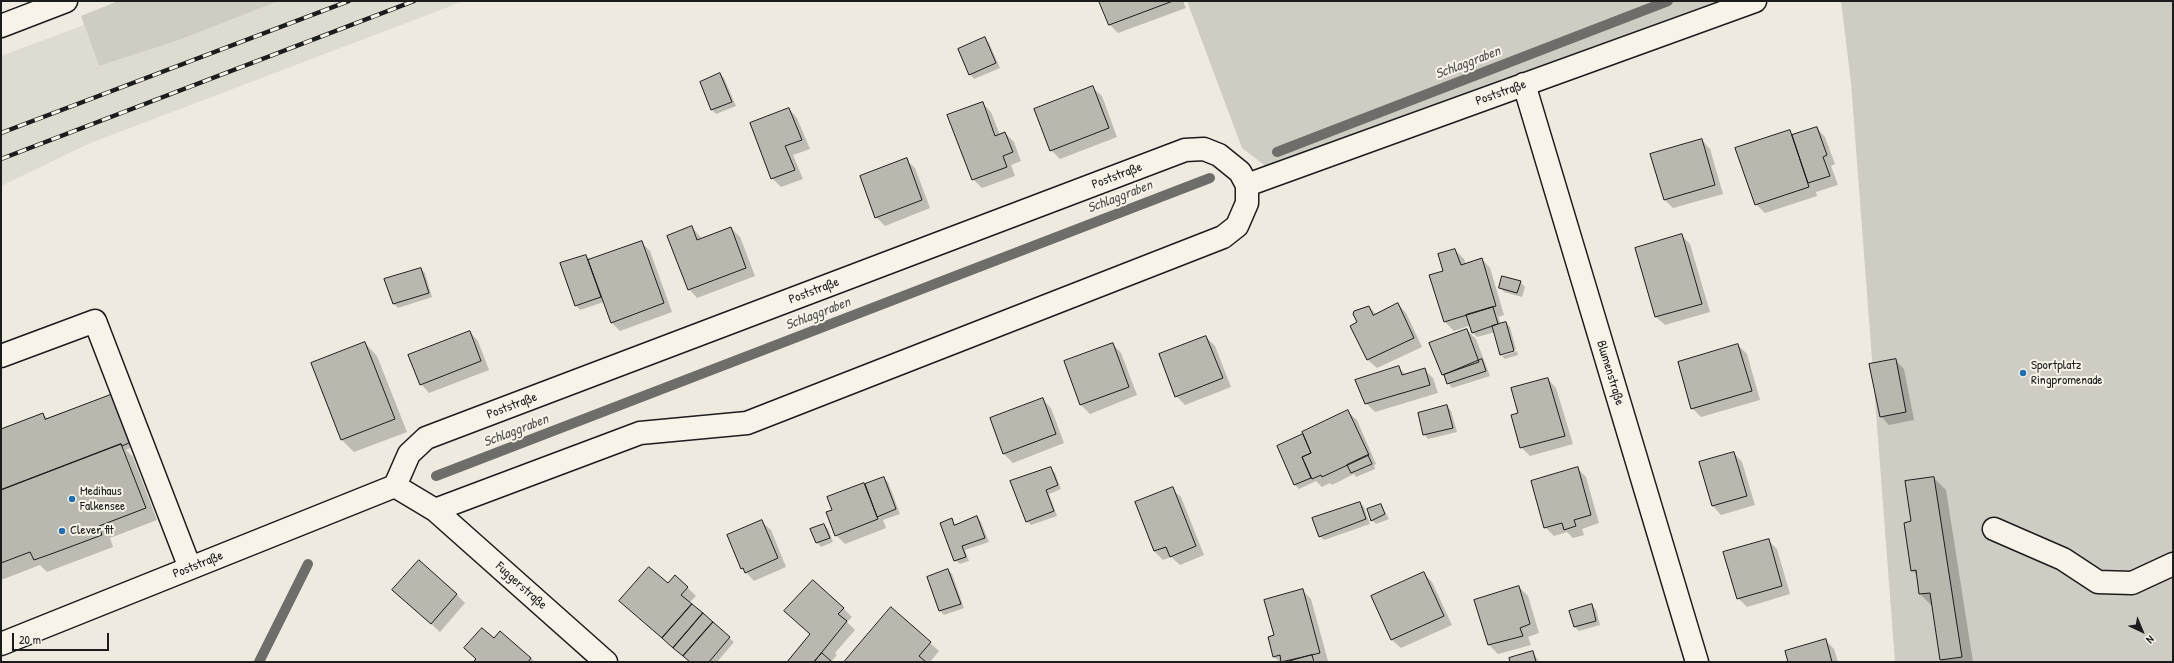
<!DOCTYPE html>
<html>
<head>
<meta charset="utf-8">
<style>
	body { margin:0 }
	#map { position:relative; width:2174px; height:663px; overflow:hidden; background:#eeeae0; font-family:"Patrick Hand",sans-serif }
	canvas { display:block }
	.frame { position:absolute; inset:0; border:2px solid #1c1c1c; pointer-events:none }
	.north { position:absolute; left:2122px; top:611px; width:40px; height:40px; -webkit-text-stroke:3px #f7f3e8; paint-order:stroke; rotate:136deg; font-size:11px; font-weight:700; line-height:16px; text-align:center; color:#1c1c1c }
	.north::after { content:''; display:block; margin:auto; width:14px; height:18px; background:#1c1c1c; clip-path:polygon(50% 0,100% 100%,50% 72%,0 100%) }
	.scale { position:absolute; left:12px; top:633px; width:97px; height:18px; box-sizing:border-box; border:2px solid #1c1c1c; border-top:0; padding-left:5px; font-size:12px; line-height:14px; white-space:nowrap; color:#1c1c1c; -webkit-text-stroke:3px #f7f3e8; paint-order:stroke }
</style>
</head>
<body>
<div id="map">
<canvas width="2174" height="663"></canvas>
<div class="frame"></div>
<div class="north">N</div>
<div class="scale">20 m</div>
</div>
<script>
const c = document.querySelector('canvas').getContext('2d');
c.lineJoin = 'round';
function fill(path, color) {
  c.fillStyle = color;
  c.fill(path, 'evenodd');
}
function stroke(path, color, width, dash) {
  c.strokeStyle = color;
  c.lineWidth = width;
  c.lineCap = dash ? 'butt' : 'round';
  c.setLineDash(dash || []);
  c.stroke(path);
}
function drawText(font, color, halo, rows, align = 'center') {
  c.font = font + ' "Patrick Hand",sans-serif';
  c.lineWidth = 4;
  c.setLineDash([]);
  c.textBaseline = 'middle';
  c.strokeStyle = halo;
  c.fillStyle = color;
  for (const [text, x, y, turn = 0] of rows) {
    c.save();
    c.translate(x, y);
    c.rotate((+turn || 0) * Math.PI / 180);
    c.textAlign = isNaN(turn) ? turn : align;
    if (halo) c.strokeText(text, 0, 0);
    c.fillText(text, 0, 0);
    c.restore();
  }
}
const built = new Path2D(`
	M 279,1 L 464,1 L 88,144 L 1,186 L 1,56 L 84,25 L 99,66 L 179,40 Z`);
const green = new Path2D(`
	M 118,1 L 279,1 L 179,40 L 99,66 L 81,16 Z
	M 1187,1 L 1730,1 L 1272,171 L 1242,148 Z
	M 1841,1 L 2173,1 L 2173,662 L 1895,662 L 1851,83 Z`);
const shadow = new Path2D(`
	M 1100,1 L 1183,1 L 1186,8 L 1118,33 L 1109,24 Z
	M 985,38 L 989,43 L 1000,68 L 974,79 L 970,74 Z
	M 720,74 L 724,78 L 736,106 L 716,114 L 712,110 L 701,82 Z
	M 1093,88 L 1102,96 L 1117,137 L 1060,159 L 1051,150 Z
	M 982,103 L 991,112 L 1000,135 L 1005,133 L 1014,142 L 1021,161 L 1011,165 L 1015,176 L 982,188 L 973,179 Z
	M 789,109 L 797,118 L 810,149 L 793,155 L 803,179 L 781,187 L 772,178 Z
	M 1817,128 L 1825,137 L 1835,164 L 1831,166 L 1838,185 L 1816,192 L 1817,196 L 1765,213 L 1756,204 L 1790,132 L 1793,135 Z
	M 1702,140 L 1710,149 L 1723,194 L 1673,208 L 1664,199 Z
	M 906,160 L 915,168 L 930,208 L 885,226 L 876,217 Z
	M 692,227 L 702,239 L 731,228 L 740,237 L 755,276 L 697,298 L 689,289 Z
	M 1681,235 L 1690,244 L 1710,312 L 1665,325 L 1656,317 Z
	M 641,242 L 650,251 L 672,312 L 620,331 L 611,322 L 604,302 L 580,310 L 576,305 L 586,256 L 590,260 Z
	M 1455,250 L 1464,259 L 1466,265 L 1482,259 L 1490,268 L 1504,315 L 1498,317 L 1501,324 L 1506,323 L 1510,327 L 1516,349 L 1502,353 L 1502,356 L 1517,351 L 1518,355 L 1505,359 L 1501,355 L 1495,332 L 1477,337 L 1473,333 L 1471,325 L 1454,331 L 1445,322 L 1430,276 L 1444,271 Z
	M 421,269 L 425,273 L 432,297 L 398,308 L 394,304 Z
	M 1520,282 L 1525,287 L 1522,297 L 1504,292 L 1500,287 Z
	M 1398,304 L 1406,313 L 1422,347 L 1377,368 L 1368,360 L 1352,326 L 1358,323 L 1369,307 L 1376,314 Z
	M 1467,330 L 1476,339 L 1490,376 L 1452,388 L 1443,375 L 1431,343 Z
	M 470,332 L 478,341 L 489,370 L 429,393 L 421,384 Z
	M 1206,337 L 1215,346 L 1231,387 L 1185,405 L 1176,396 Z
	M 365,343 L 377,356 L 407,432 L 354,452 L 342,440 L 312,363 Z
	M 1113,344 L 1121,353 L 1137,395 L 1090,414 L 1081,405 L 1065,362 Z
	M 1738,345 L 1747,354 L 1760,400 L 1701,417 L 1692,408 Z
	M 1895,360 L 1904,369 L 1914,420 L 1889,425 L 1881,416 Z
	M 1398,367 L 1406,375 L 1424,369 L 1433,378 L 1438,393 L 1375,412 L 1366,403 Z
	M 1548,379 L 1556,388 L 1573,444 L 1530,456 L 1521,447 L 1519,414 Z
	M 112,395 L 134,446 L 126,450 L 133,457 L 157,520 L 110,538 L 113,547 L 47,572 L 40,565 L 1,580 L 1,430 L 42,414 L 47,418 Z
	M 1042,399 L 1051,408 L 1064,443 L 1013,463 L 1004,454 L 991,419 Z
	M 1447,406 L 1451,411 L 1457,432 L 1428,439 L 1424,434 Z
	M 1348,412 L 1357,420 L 1376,464 L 1374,465 L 1375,469 L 1356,477 L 1354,474 L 1332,485 L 1330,483 L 1322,487 L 1316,481 L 1299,489 L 1295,485 L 1278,446 Z
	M 1734,453 L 1742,462 L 1755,505 L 1721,515 L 1713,506 L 1700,463 Z
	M 1051,469 L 1055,473 L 1061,489 L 1049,494 L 1057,516 L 1031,525 L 1027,521 Z
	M 1578,469 L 1586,477 L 1599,523 L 1582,529 L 1584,535 L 1573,538 L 1567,532 L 1554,536 L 1545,527 Z
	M 883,478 L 888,482 L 900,514 L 883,520 L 886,528 L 845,544 L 836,535 L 834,510 L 864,484 L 865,485 Z
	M 1934,478 L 1946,490 L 1973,662 L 1944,662 L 1941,660 L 1933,607 L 1920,594 L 1918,576 L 1912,570 L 1912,522 Z
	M 1172,489 L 1181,497 L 1204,555 L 1180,565 L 1171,557 L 1163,560 L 1154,551 L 1136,503 Z
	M 1360,503 L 1364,507 L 1370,524 L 1324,540 L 1320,536 Z
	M 1381,505 L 1389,519 L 1376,524 L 1372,520 Z
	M 977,517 L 981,522 L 989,542 L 965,550 L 969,561 L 960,564 L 955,560 L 951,519 L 956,525 Z
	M 762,522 L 771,530 L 786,567 L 754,581 L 742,568 Z
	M 824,525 L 828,529 L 833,542 L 821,547 L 817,542 Z
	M 1768,540 L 1777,549 L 1790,594 L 1747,607 L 1738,598 Z
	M 948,570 L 952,574 L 964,608 L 944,615 L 940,611 L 928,577 Z
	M 1423,573 L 1432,582 L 1452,625 L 1401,648 L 1392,640 L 1373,596 Z
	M 668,585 L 687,587 L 696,596 L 689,603 L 734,642 L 717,662 L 691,662 Z
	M 1519,587 L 1528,596 L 1539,633 L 1528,637 L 1531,645 L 1498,654 L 1489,645 L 1475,601 Z
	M 393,590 L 456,594 L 465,603 L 440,632 Z
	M 1302,590 L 1311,599 L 1328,661 L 1280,662 L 1274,657 L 1275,636 Z
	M 1592,606 L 1596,610 L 1600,625 L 1579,631 L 1575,627 Z
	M 843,608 L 852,617 L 847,622 L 855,630 L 835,653 L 837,655 L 831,662 L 787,661 L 811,634 Z
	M 892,609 L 939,651 L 930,662 L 845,662 Z
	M 494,639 L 531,658 L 535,662 L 474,662 Z
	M 1825,640 L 1834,649 L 1838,662 L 1790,662 Z
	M 1533,652 L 1539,662 L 1511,662 Z`);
const stream = new Path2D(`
	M 1277,152 L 1668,1
	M 436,476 L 1210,178
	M 259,662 L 308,564`);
const building = new Path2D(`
	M 1099,1 L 1173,1 L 1109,25 Z
	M 985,37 L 996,63 L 969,75 L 958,49 Z
	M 720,73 L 732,102 L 711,110 L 700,82 Z
	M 1093,86 L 1109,128 L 1050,151 L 1034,109 Z
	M 983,102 L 995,136 L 1005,132 L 1013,152 L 1003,156 L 1007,167 L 972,180 L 947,115 Z
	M 789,108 L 802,140 L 785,146 L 795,170 L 771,179 L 750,123 Z
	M 1817,127 L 1827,155 L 1823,157 L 1830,176 L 1808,183 L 1792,135 Z
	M 1790,130 L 1809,187 L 1755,205 L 1735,148 Z
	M 1702,139 L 1715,185 L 1664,200 L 1650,154 Z
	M 907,158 L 922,200 L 875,218 L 860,176 Z
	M 692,226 L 697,240 L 731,227 L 746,268 L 688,290 L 667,236 Z
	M 1682,234 L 1702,304 L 1655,317 L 1635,248 Z
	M 642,241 L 664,303 L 611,323 L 588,260 Z
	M 1455,249 L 1461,265 L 1482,258 L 1496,306 L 1444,322 L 1429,275 L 1443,271 L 1438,254 Z
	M 586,255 L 601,297 L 575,306 L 560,263 Z
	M 421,268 L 429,293 L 393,304 L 384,279 Z
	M 1502,276 L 1521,281 L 1517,293 L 1499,288 Z
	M 1398,303 L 1414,338 L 1367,360 L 1350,326 L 1357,322 L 1353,314 L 1354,311 L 1369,306 L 1373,315 Z
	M 1493,307 L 1498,324 L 1472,333 L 1466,315 Z
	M 1506,322 L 1514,351 L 1500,355 L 1492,326 Z
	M 1467,329 L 1479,362 L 1442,375 L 1429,343 Z
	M 470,331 L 481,361 L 420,385 L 408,355 Z
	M 1206,336 L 1223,378 L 1175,397 L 1159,354 Z
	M 365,342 L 395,419 L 341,440 L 311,363 Z
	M 1113,343 L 1129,387 L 1080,405 L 1064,361 Z
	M 1738,344 L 1752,391 L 1691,409 L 1678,362 Z
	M 1482,359 L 1486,371 L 1447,384 L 1444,375 Z
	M 1896,359 L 1906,412 L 1880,417 L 1869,364 Z
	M 1399,366 L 1402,375 L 1425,368 L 1430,385 L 1365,404 L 1355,380 Z
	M 1548,378 L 1565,436 L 1520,448 L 1511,415 L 1518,413 L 1511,388 Z
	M 113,394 L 131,442 L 122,446 L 121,444 L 1,490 L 1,429 L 43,413 L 45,419 Z
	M 1043,398 L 1056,434 L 1003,454 L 990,418 Z
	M 1447,405 L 1453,428 L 1423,435 L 1418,413 Z
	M 1348,410 L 1369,455 L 1322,477 L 1321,475 L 1312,479 L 1302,457 L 1311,453 L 1302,432 Z
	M 1303,434 L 1311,453 L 1302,457 L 1311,478 L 1294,485 L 1277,446 Z
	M 121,444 L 146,508 L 99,526 L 102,535 L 51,554 L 34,560 L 30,552 L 1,563 L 1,490 Z
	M 1734,452 L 1747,496 L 1712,506 L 1699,462 Z
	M 1368,455 L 1372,464 L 1351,473 L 1347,465 Z
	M 1051,467 L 1058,485 L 1046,490 L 1054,511 L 1026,522 L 1010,481 Z
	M 1578,467 L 1591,515 L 1574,520 L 1576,526 L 1564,530 L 1562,523 L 1544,528 L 1531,481 Z
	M 884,477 L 896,509 L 877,517 L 865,484 Z
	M 1934,477 L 1962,657 L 1940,660 L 1930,593 L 1919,594 L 1916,570 L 1911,571 L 1904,523 L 1911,521 L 1905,481 Z
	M 864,483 L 878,519 L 835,536 L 826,512 L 832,510 L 827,497 Z
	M 1173,487 L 1196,546 L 1170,557 L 1166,547 L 1154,551 L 1135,502 Z
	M 1360,502 L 1366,519 L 1319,537 L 1312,518 Z
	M 1381,504 L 1385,514 L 1371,521 L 1367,509 Z
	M 977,516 L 985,538 L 962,546 L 966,557 L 954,561 L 940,523 L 952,518 L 954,525 Z
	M 762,520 L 778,558 L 745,573 L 743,568 L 741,569 L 727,535 Z
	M 824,524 L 830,538 L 816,543 L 810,529 Z
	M 1769,539 L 1782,586 L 1737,599 L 1723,552 Z
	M 419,560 L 457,594 L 431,624 L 392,590 Z
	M 649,567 L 668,583 L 675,575 L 688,587 L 681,595 L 692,604 L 662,638 L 619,601 Z
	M 948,569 L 961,604 L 939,611 L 927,577 Z
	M 1424,572 L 1444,616 L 1391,640 L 1371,596 Z
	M 813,580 L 844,608 L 838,614 L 847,621 L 814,662 L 787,662 L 810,634 L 784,611 Z
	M 1519,586 L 1530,624 L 1520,628 L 1523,636 L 1488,645 L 1474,600 Z
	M 1303,589 L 1320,653 L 1281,662 L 1280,655 L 1273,657 L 1268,637 L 1274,635 L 1264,600 Z
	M 692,604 L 703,613 L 673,648 L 662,638 Z
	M 1592,604 L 1596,621 L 1574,627 L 1569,611 Z
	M 891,607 L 931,642 L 919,656 L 926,662 L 844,662 Z
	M 703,613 L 713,622 L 683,656 L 673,648 Z
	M 713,622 L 730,637 L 709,662 L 690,662 L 683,656 Z
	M 482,628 L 494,638 L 500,631 L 531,658 L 528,662 L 473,662 L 476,659 L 464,648 Z
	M 1826,639 L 1832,662 L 1788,662 L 1785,651 Z
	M 1533,651 L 1536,662 L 1510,662 L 1509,658 Z
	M 822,653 L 832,662 L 814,662 Z
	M 1312,655 L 1314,662 L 1286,662 Z`);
const minor = new Path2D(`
	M 1,26 L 66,1
	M 1524,84 L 1697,662
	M 1247,185 L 1755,1
	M 1,356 L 95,321 L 190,568
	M 395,486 L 435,510 L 606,662
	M 1994,529 L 2063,559 L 2098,582 L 2132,583 L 2173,564
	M 1,644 L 395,486 L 409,454 L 426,438 L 1185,150 L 1204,149 L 1219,155 L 1240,172 L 1247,185 L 1247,203 L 1237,226 L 1223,237 L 747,423 L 640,433 L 435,510`);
const rail = new Path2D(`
	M 1,133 L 349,1
	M 1,159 L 414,1`);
const markers = [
	[2023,373,4,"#1f6fb2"],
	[72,499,4,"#1f6fb2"],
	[62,531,4,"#1f6fb2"]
];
const streetNames = [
	["Poststraße",1501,93,-20],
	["Poststraße",1117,176,-21],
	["Poststraße",814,291,-21],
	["Blumenstraße",1610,373,73],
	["Poststraße",512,406,-21],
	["Poststraße",198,565,-22],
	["Fuggerstraße",521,586,42]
];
const poiNames = [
	["Sportplatz",2031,366],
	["Ringpromenade",2031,381],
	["Medihaus",80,492],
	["Falkensee",80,507],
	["Clever fit",70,531]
];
const waterNames = [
	["Schlaggraben",1468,63,-21],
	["Schlaggraben",1120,197,-21],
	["Schlaggraben",818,314,-21],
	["Schlaggraben",516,431,-21]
];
fill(built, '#dedbd1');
fill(green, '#cfccc3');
fill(shadow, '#0003');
stroke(stream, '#6f6d69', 10);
fill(building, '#bab7af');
stroke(building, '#1c1c1c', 1);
stroke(minor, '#1c1c1c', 25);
stroke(minor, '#f7f3e8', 22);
stroke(rail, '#1c1c1c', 4.5);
stroke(rail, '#f7f3e8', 3, [9]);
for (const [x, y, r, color] of markers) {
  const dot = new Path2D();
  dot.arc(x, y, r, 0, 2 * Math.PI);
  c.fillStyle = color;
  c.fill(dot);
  stroke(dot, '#f7f3e8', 1.5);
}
drawText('13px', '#1c1c1c', '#f7f3e8', streetNames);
drawText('13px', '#1c1c1c', '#f7f3e8', poiNames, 'left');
drawText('italic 14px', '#535250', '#f7f3e8', waterNames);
</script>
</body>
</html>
